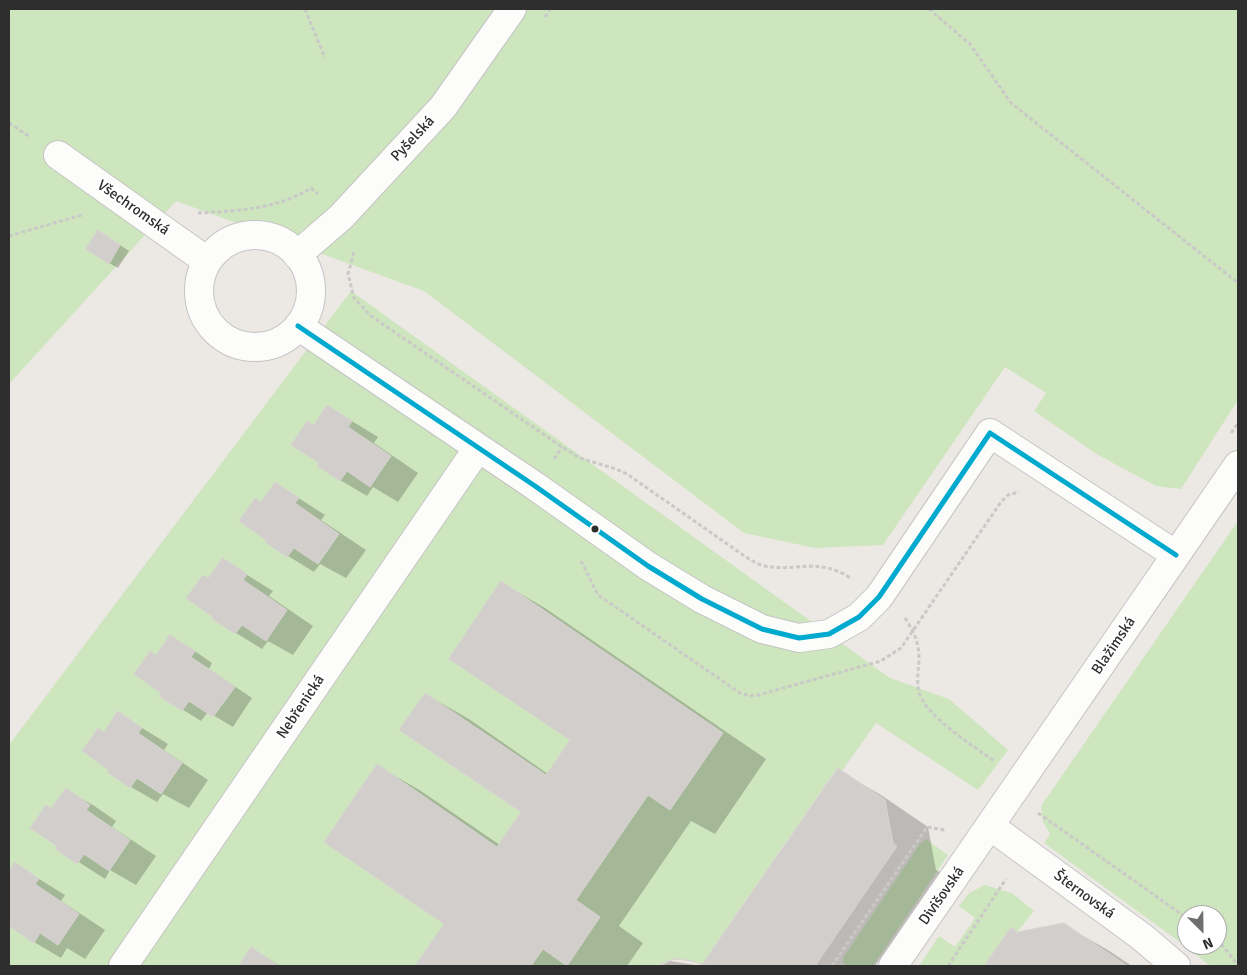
<!DOCTYPE html>
<html>
<head>
<meta charset="utf-8">
<style>
	body { margin:0 }
	#map { position:relative; width:1247px; height:975px; overflow:hidden; background:#ece8e4; font-family:Signika,sans-serif }
	canvas { display:block }
	.frame { position:absolute; inset:0; border:10px solid #2e2e2e; pointer-events:none }
	.north { position:absolute; left:1177px; top:905px; width:50px; height:50px; box-sizing:border-box; background:#fff; border:1px solid #ababab; border-radius:50%; rotate:157deg; font-size:14px; font-weight:700; line-height:20px; text-align:center; color:#2e2e2e }
	.north::after { content:''; display:block; margin:auto; width:18px; height:22px; background:#706f6e; clip-path:polygon(50% 0,100% 100%,50% 72%,0 100%) }
</style>
</head>
<body>
<div id="map">
<canvas width="1247" height="975"></canvas>
<div class="frame"></div>
<div class="north">N</div>
</div>
<script>
const c = document.querySelector('canvas').getContext('2d');
c.lineJoin = 'round';
function fill(path, color) {
  c.fillStyle = color;
  c.fill(path, 'evenodd');
}
function stroke(path, color, width, dash) {
  c.strokeStyle = color;
  c.lineWidth = width;
  c.lineCap = dash ? 'butt' : 'round';
  c.setLineDash(dash || []);
  c.stroke(path);
}
function drawText(font, color, halo, rows, align = 'center') {
  c.font = font + ' Signika,sans-serif';
  c.lineWidth = 4.5;
  c.setLineDash([]);
  c.textBaseline = 'middle';
  c.strokeStyle = halo;
  c.fillStyle = color;
  for (const [text, x, y, turn = 0] of rows) {
    c.save();
    c.translate(x, y);
    c.rotate((+turn || 0) * Math.PI / 180);
    c.textAlign = isNaN(turn) ? turn : align;
    if (halo) c.strokeText(text, 0, 0);
    c.fillText(text, 0, 0);
    c.restore();
  }
}
const green = new Path2D(`
	M 9,9 L 1238,9 L 1238,400 L 1181,489 L 1156,486 L 1098,455 L 1034,411 L 1046,393 L 1005,367 L 883,545 L 815,548 L 744,533 L 424,291 L 176,201 L 9,384 Z
	M 351,291 L 890,678 L 949,699 L 1008,750 L 978,790 L 876,723 L 842,771 L 837,768 L 702,964 C 685,958 673,957 657,966 L 9,966 L 9,745 Z
	M 1238,521 L 1238,966 L 1210,966 L 1188,948 L 1044,843 L 1050,834 L 1043,822 L 1041,806 ZM 1187,915 L 1217,915 L 1217,945 L 1187,945 Z
	M 926,839 L 948,855 L 873,966 L 846,966 L 843,962 L 843,958 L 920,844 Z
	M 985,885 L 1012,893 L 1034,911 L 1017,932 L 1011,928 L 984,966 L 919,966 L 939,936 L 955,947 L 975,918 L 959,906 L 969,893 Z`);
const shadow = new Path2D(`
	M 108,237 L 129,251 L 118,268 L 109,263 Z
	M 327,406 L 378,437 L 374,443 L 418,473 L 398,502 L 373,487 L 367,496 L 340,480 L 320,463 L 314,426 Z
	M 275,483 L 325,515 L 321,520 L 366,550 L 346,578 L 320,564 L 314,572 L 288,556 L 268,539 L 262,503 Z
	M 223,560 L 273,591 L 269,596 L 313,626 L 293,655 L 268,641 L 262,649 L 236,633 L 209,580 Z
	M 502,583 L 545,608 L 766,759 L 715,834 L 691,821 L 619,926 L 643,943 L 627,966 L 417,966 L 446,924 L 378,766 L 421,791 L 500,845 L 522,812 L 425,694 L 469,719 L 548,774 L 572,740 Z
	M 189,647 L 212,663 L 209,669 L 252,698 L 233,727 L 208,712 L 201,721 L 161,696 L 162,693 L 157,656 Z
	M 118,713 L 168,744 L 164,750 L 208,780 L 189,808 L 163,794 L 157,802 L 131,787 L 110,769 L 105,733 Z
	M 838,770 L 881,795 L 928,827 L 936,870 L 940,872 L 875,966 L 660,966 L 670,961 L 702,966 Z
	M 66,790 L 93,805 L 116,821 L 112,827 L 156,856 L 136,885 L 110,870 L 105,879 L 57,848 L 58,846 L 52,810 Z
	M 15,864 L 65,895 L 61,901 L 105,930 L 85,959 L 67,948 L 61,958 L 34,942 L 9,924 L 9,873 Z
	M 1064,925 L 1108,950 L 1132,966 L 986,966 L 1011,929 L 1018,933 Z
	M 252,949 L 281,966 L 240,966 Z`);
const building = new Path2D(`
	M 98,230 L 120,245 L 109,264 L 86,249 Z
	M 327,405 L 352,421 L 348,427 L 391,456 L 370,487 L 347,471 L 340,481 L 317,466 L 319,463 L 291,445 L 307,421 L 314,425 Z
	M 275,482 L 299,498 L 295,503 L 339,534 L 318,564 L 294,548 L 287,557 L 265,542 L 266,540 L 239,521 L 255,498 L 261,502 Z
	M 223,558 L 247,574 L 243,580 L 287,610 L 266,641 L 242,625 L 235,634 L 212,619 L 213,617 L 186,598 L 203,575 L 208,578 Z
	M 501,581 L 723,733 L 670,810 L 648,795 L 576,900 L 600,917 L 567,966 L 543,949 L 531,966 L 415,966 L 444,924 L 324,842 L 377,764 L 497,847 L 521,812 L 399,730 L 425,693 L 546,775 L 570,740 L 449,659 Z
	M 170,635 L 195,651 L 191,657 L 235,687 L 213,717 L 189,701 L 182,711 L 159,696 L 161,693 L 134,674 L 150,651 L 156,655 Z
	M 118,711 L 142,728 L 138,733 L 182,763 L 161,794 L 137,778 L 130,788 L 107,772 L 109,770 L 82,751 L 98,728 L 104,732 Z
	M 838,768 L 885,800 L 893,843 L 897,846 L 815,966 L 657,966 L 670,960 L 678,959 L 692,961 L 702,964 Z
	M 66,788 L 90,805 L 86,810 L 130,840 L 109,871 L 84,854 L 77,864 L 55,849 L 57,846 L 30,828 L 46,805 L 51,808 Z
	M 15,862 L 39,879 L 35,884 L 79,914 L 58,945 L 40,933 L 34,943 L 9,926 L 9,871 Z
	M 1064,923 L 1127,966 L 984,966 L 1011,927 L 1017,932 Z
	M 251,947 L 279,966 L 239,966 Z
	M 678,959 L 692,961 L 705,966 L 657,966 L 670,960 Z`);
const path = new Path2D(`
	M 305,9 L 325,58
	M 929,9 L 970,44 L 1011,103 L 1238,283
	M 545,17 L 550,9
	M 9,123 L 30,137
	M 198,213 C 237,211 278,209 311,188 L 318,194
	M 9,236 L 82,215
	M 354,252 L 348,274 L 354,298 L 371,316 L 562,447 L 580,458 L 616,469 L 627,474 L 743,555 C 749,559 755,563 761,565 C 795,574 816,555 852,579
	M 1231,433 L 1238,423
	M 554,459 L 562,447
	M 581,561 L 598,595 L 740,693 L 750,696 L 758,695 L 881,661 L 901,648 L 1001,502 L 1008,495 L 1019,492
	M 905,618 C 913,630 919,642 919,657 C 919,669 916,680 919,692 C 925,716 974,746 994,761
	M 1038,813 L 1187,918
	M 1217,939 L 1238,965
	M 832,966 L 927,827 L 945,830
	M 948,966 L 1006,879`);
const street = new Path2D(`
	M 58,155 L 207,261
	M199 291a56 56 0 1 1 112 0a56 56 0 1 1-112 0Z
	M 297,255 L 341,217 L 443,107 L 512,9
	M 298,326 L 535,486 L 648,566 L 702,599 L 762,629 L 799,638 L 829,634 L 859,617 L 879,597 L 990,433 L 1176,555
	M 990,826 L 1142,937 L 1176,966
	M 123,966 L 478,448
	M 893,966 L 1238,465`);
const bus1 = new Path2D(`
	M 298,326 L 535,486 L 648,566 L 702,599 L 762,629 L 799,638 L 829,634 L 859,617 L 879,597 L 990,433 L 1176,555`);
const markers = [
	[595,529,4.5,"#2e2e2e"]
];
const streetNames = [
	["Pyšelská",413,139,-47],
	["Všechromská",133,208,35],
	["Blažimská",1114,646,-56],
	["Nebřenická",301,707,-56],
	["Šternovská",1084,895,36],
	["Divišovská",942,896,-55]
];
fill(green, '#cee6be');
fill(shadow, '#0003');
fill(building, '#d1cecb');
stroke(building, '#d7d4d0', 1);
stroke(street, '#c5c4c5', 30);
stroke(path, '#c9c9c8', 3, [4, 2.5]);
stroke(street, '#fcfcfb', 28);
stroke(bus1, '#00a9ce', 5);
for (const [x, y, r, color] of markers) {
  const dot = new Path2D();
  dot.arc(x, y, r, 0, 2 * Math.PI);
  c.fillStyle = color;
  c.fill(dot);
  stroke(dot, '#fff', 2);
}
drawText('15px', '#2e2e2e', '#fff', streetNames);
</script>
</body>
</html>
